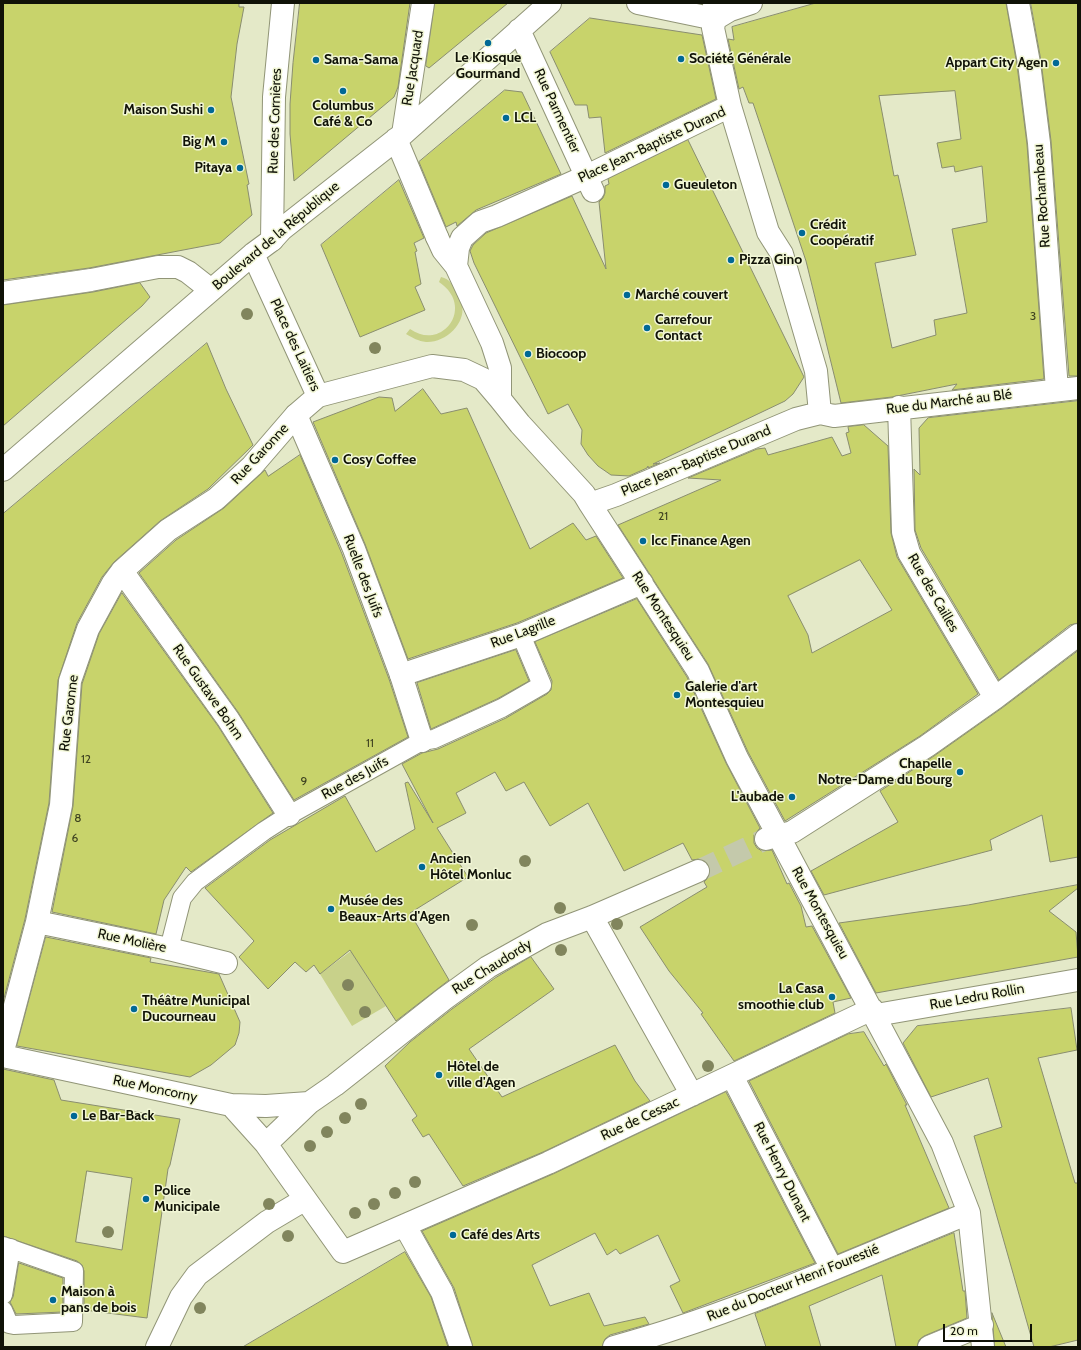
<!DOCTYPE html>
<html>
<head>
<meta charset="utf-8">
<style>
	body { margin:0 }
	#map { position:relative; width:1081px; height:1350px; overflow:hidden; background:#e4e9c8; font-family:Cabin,sans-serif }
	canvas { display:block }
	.frame { position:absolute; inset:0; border:4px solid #101207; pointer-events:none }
	.scale { position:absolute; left:943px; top:1324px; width:89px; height:18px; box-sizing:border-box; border:2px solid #101207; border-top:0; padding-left:5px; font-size:12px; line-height:14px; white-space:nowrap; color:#101207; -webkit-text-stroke:3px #f1f6d5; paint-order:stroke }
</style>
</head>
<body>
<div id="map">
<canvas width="1081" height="1350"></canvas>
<div class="frame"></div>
<div class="scale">20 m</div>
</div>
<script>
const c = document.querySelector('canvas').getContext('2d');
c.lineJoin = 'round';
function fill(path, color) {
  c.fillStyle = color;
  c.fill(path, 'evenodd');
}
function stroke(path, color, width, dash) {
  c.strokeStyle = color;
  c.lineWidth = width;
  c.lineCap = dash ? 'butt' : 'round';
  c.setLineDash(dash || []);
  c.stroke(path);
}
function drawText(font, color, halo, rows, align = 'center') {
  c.font = font + ' Cabin,sans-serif';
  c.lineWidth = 3;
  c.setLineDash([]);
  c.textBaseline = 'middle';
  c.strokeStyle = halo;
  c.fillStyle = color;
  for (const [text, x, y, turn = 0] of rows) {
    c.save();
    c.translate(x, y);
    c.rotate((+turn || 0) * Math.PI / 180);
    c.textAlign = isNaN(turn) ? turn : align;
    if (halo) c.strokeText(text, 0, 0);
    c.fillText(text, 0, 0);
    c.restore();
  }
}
const green = new Path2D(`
	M 441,277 C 450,279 454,286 457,293 C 459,297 461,301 462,305 C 466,324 445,343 426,342 C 418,341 413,338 406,334 L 410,329 C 442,352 476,307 439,282 Z
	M 351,951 L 386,1006 L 352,1026 L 320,974 Z`);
const building = new Path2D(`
	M 3,3 L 239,3 L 239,7 L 244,7 L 237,44 L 231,97 L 249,184 L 247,185 L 252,215 L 220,243 L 89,268 L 3,280 Z
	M 300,3 L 410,3 L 398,87 L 394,97 L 294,181 L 290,134 L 290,104 L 293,63 Z
	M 435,3 L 508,3 L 429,68 L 426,66 Z
	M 816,3 L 1006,3 L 1017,65 L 1027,144 L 1044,379 L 952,390 L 957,384 L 892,397 L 841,403 L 806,261 L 753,103 L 749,103 L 743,87 L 739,89 L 728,39 L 734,40 L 732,27 ZM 955,91 L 961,139 L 937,143 L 942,168 L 954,166 L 955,172 L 982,166 L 987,222 L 952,229 L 967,313 L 934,320 L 936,335 L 892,348 L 875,263 L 916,255 L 898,175 L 894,176 L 879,96 Z
	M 1031,3 L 1078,3 L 1078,376 L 1069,376 L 1051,141 L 1041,61 Z
	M 590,18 L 702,35 L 716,99 L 605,153 L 601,117 L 589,118 L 587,105 L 575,105 L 550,52 Z
	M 505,90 L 522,92 L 561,174 L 476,210 L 457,226 L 456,222 L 446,227 L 419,162 Z
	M 688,140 L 804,377 L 793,394 L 785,401 L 653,464 L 660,463 L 648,468 L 648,466 L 647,468 L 629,476 L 611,475 L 598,466 L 588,455 L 581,444 L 582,430 L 568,404 L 548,414 L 474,263 L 470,251 L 473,245 L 486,233 L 572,196 L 606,269 L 599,202 L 603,198 L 605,193 L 605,186 L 609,184 L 608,179 Z
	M 399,180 L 424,238 L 414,243 L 417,251 L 415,252 L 421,284 L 415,287 L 425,310 L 360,337 L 321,245 Z
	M 140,283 L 150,297 L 142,306 L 3,426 L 3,305 L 93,292 Z
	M 207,343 L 226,389 L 253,445 L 208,489 L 160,521 L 114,562 L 102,577 L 77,623 L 58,680 L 49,803 L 25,919 L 3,1002 L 3,514 Z
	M 423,389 L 441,414 L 467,408 L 530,549 L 573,523 L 586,540 L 596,536 L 623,578 L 517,623 L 408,659 L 365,544 L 313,422 L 379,397 L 392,398 L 395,411 Z
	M 1078,401 L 1078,623 L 1070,625 L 999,680 L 921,548 L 915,530 L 914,469 L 920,475 L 919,428 L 928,418 Z
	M 864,425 L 888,446 L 891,533 L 897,557 L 978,694 L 920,736 L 785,821 L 748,752 L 708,664 L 618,525 L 721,480 L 688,478 L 757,449 L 765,448 L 768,455 L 832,437 L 842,456 L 851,453 L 846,433 L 849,432 L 848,427 ZM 860,560 L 892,610 L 812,653 L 808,635 L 788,596 Z
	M 300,455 L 342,554 L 389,679 L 408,737 L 294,800 L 238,712 L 139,573 L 176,540 L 224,508 L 265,470 L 268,476 Z
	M 122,593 L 218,726 L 273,813 L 191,872 L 186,867 L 164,900 L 156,934 L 52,912 L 73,806 L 82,684 L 99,634 Z
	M 637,599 L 687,677 L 726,763 L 760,828 L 754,835 L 754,843 L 757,848 L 762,851 L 772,850 L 787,884 L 789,883 L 801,906 L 806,927 L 812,926 L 851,998 L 833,1002 L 835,1013 L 734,1061 L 701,1014 L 703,1013 L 669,971 L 640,927 L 707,887 L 704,882 L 708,878 L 710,872 L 709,866 L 706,861 L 699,859 L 692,860 L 683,843 L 624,871 L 588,803 L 550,826 L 524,782 L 506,791 L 495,772 L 456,793 L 466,813 L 437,828 L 468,877 L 410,913 L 449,980 L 396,1021 L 350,950 L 320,974 L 314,965 L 306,972 L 295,962 L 268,989 L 239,957 L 254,941 L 205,888 L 270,840 L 345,796 L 376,852 L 415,829 L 405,783 L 408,782 L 433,823 L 402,764 L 422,753 L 438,749 L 506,718 L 547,694 L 551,690 L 552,681 L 535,642 Z
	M 516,650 L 529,681 L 497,699 L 431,729 L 417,683 Z
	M 1078,651 L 1078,857 L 1050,862 L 1042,815 L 990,840 L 992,850 L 824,895 L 811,871 L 898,822 L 880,791 L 934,756 L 1002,708 Z
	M 1078,885 L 1078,888 L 1049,911 L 1076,932 L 1078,957 L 876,993 L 839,923 L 968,905 Z
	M 46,937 L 151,958 L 150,962 L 219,974 L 240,1022 L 239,1033 L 235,1045 L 211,1065 L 190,1077 L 17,1046 Z
	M 531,957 L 554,989 L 469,1049 L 502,1097 L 615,1045 L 635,1081 L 650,1101 L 543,1152 L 463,1186 L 429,1134 L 423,1137 L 412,1120 L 417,1116 L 385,1066 L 410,1042 L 452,1009 L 495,978 Z
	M 1071,1008 L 1077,1050 L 1038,1058 L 1075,1183 L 1078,1183 L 1078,1340 L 1049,1347 L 1034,1347 L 974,1136 L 1002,1127 L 988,1078 L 931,1097 L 903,1043 L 917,1026 Z
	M 864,1032 L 884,1066 L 886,1064 L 907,1105 L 905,1105 L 949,1208 L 838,1254 L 749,1081 L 848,1034 Z
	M 3,1069 L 54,1080 L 61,1100 L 180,1119 L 170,1165 L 168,1169 L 147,1318 L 84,1310 L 84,1271 L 82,1265 L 77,1261 L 3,1236 ZM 87,1171 L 132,1178 L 122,1250 L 76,1242 Z
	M 726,1092 L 815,1263 L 683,1313 L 670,1286 L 680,1281 L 658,1235 L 620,1254 L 616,1249 L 607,1255 L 595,1233 L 532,1265 L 550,1306 L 589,1293 L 604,1326 L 645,1317 L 649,1324 L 610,1335 L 605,1339 L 602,1347 L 473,1347 L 454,1288 L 422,1231 L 553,1174 Z
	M 954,1233 L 963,1291 L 965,1291 L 967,1318 L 924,1336 L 919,1340 L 917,1347 L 896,1347 L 882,1275 L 809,1306 L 821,1347 L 766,1347 L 755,1314 Z
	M 405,1252 L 431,1297 L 448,1347 L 243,1347 Z
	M 19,1263 L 63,1278 L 63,1312 L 16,1314 L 10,1302 L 13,1297 Z
	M 992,1313 L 1006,1347 L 995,1347 Z`);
const minorTunnel = new Path2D(`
	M 698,871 L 766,839`);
const service = new Path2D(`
	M 169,949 L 182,898 L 195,882 L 264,831 L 289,815 L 422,741 L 434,739 L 502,708 L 542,685 L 521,635
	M 3,1246 L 74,1271 L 73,1322 L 14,1325 L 9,1324 L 3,1310
	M 3,1295 L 11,1248`);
const pedestrian = new Path2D(`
	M 638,3 L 715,19 L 714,3
	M 519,30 L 593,191
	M 403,134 L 423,3
	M 396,139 L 437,237
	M 272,240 L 282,229 L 403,134 L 550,3
	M 296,415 L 354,549 L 401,675
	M 169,949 L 226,963`);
const minor = new Path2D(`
	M 1018,3 L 1029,63 L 1039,143 L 1057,390
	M 730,106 L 713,28 L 715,19 L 730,10 L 751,3
	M 437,237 L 443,250 L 456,266 L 492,343 L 500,368 L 500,399 L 520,424 L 584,494 L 590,504 L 616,495 L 796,419 L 820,413 L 816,371 L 782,254 L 768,232 L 730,106 L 587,176 L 497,216 L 480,222 L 462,238 L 458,248 L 456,266
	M 253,254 L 318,396
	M 3,293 L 91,280 L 158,267 L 178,267 L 188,272 L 211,290
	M 899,407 L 903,532 L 909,553 L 995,698
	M 820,413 L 834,416 L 1078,388
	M 3,470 L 253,254 L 272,240 L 274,97 L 283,3
	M 590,504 L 698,671 L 737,758 L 942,1143 L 969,1213 L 983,1347
	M 122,571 L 228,719 L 289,815
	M 422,741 L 401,675 L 521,635 L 642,583
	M 766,839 L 792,832 L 927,746 L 995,698 L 1078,635
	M 698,871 L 592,917 L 547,934 L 488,967 L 444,999 L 335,1085 L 309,1103 L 266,1144 L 343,1252 L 548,1163 L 872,1009
	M 592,917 L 692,1095
	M 37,922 L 169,949
	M 876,1015 L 1078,980
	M 3,1051 L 37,922 L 61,805 L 70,681 L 88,629 L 113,583 L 122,571 L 168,530 L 216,499 L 252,466 L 296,415 L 318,396 L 432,366 L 464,370 L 483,379 L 500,399
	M 3,1056 L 231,1105 L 266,1106 L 309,1103
	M 732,1076 L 832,1269
	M 231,1105 L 266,1144
	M 405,1226 L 442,1292 L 461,1347
	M 157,1347 L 181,1297 L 197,1275 L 267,1222 L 304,1200
	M 614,1347 C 736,1314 852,1260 969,1213
	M 929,1347 L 982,1325`);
const trees = [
	[247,314],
	[375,348],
	[525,861],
	[560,908],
	[617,924],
	[472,925],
	[561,950],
	[348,985],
	[365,1012],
	[708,1066],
	[361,1104],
	[345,1118],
	[327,1132],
	[310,1146],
	[415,1182],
	[395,1193],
	[269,1204],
	[374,1204],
	[355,1213],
	[108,1232],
	[288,1236],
	[200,1308]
];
const markers = [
	[488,43,4,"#006896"],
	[681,59,4,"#006896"],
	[316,60,4,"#006896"],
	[1056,63,4,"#006896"],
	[343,91,4,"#006896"],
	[211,110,4,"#006896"],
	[506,118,4,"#006896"],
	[224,142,4,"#006896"],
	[240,168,4,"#006896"],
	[666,185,4,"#006896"],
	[802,233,4,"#006896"],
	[731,260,4,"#006896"],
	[627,295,4,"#006896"],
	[647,328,4,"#006896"],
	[528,354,4,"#006896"],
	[335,460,4,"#006896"],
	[643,541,4,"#006896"],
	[677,695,4,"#006896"],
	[960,772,4,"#006896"],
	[792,797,4,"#006896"],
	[422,867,4,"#006896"],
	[331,909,4,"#006896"],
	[832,997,4,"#006896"],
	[134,1009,4,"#006896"],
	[439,1075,4,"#006896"],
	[74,1116,4,"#006896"],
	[146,1199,4,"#006896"],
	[453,1235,4,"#006896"],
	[53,1300,4,"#006896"]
];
const numberNames = [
	["3",1033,316],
	["21",663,516],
	["11",370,743],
	["12",86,759],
	["9",304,781],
	["8",78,818],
	["6",75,838]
];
const poiNames = [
	["Le Kiosque",488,58,"center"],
	["Gourmand",488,74,"center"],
	["Société Générale",689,59],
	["Sama-Sama",324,60],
	["Appart City Agen",1048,63,"right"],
	["Columbus",343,106,"center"],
	["Café & Co",343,122,"center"],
	["Maison Sushi",203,110,"right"],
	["LCL",514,118],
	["Big M",216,142,"right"],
	["Pitaya",232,168,"right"],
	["Gueuleton",674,185],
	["Crédit",810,225],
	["Coopératif",810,241],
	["Pizza Gino",739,260],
	["Marché couvert",635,295],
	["Carrefour",655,320],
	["Contact",655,336],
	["Biocoop",536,354],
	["Cosy Coffee",343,460],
	["Icc Finance Agen",651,541],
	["Galerie d'art",685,687],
	["Montesquieu",685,703],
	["Chapelle",952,764,"right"],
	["Notre-Dame du Bourg",952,780,"right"],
	["L'aubade",784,797,"right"],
	["Ancien",430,859],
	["Hôtel Monluc",430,875],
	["Musée des",339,901],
	["Beaux-Arts d'Agen",339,917],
	["La Casa",824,989,"right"],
	["smoothie club",824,1005,"right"],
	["Théâtre Municipal",142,1001],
	["Ducourneau",142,1017],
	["Hôtel de",447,1067],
	["ville d'Agen",447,1083],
	["Le Bar-Back",82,1116],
	["Police",154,1191],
	["Municipale",154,1207],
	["Café des Arts",461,1235],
	["Maison à",61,1292],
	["pans de bois",61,1308]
];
const streetNames = [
	["Rue Jacquard",413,68,-81],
	["Rue Parmentier",557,111,65],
	["Rue des Cornières",275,121,-88],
	["Place Jean-Baptiste Durand",652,145,-25],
	["Rue Rochambeau",1042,196,-94],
	["Boulevard de la République",276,236,-40],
	["Place des Laitiers",295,345,65],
	["Rue du Marché au Blé",949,402,-7],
	["Rue Garonne",260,454,-47],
	["Place Jean-Baptiste Durand",696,461,-23],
	["Ruelle des Juifs",363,576,69],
	["Rue des Cailles",933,593,60],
	["Rue Montesquieu",663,616,57],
	["Rue Lagrille",523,632,-21],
	["Rue Gustave Bohm",208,692,55],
	["Rue Garonne",69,713,-83],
	["Rue des Juifs",355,778,-29],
	["Rue Montesquieu",820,913,61],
	["Rue Molière",132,941,12],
	["Rue Chaudordy",492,967,-32],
	["Rue Ledru Rollin",977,997,-10],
	["Rue Moncorny",155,1089,12],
	["Rue de Cessac",640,1119,-25],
	["Rue Henry Dunant",782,1172,63],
	["Rue du Docteur Henri Fourestié",793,1283,-22]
];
fill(green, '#c8d18a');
fill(building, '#c8d36b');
stroke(building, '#898d6f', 1);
stroke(minorTunnel, '#c4c9ab', 22, [22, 11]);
stroke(service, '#919577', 20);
stroke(pedestrian, '#919577', 24);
stroke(minor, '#919577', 24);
stroke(service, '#fff', 18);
stroke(pedestrian, '#fff', 22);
stroke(minor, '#fff', 22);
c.fillStyle = '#81855d';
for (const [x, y] of trees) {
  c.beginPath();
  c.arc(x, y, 6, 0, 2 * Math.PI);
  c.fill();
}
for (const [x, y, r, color] of markers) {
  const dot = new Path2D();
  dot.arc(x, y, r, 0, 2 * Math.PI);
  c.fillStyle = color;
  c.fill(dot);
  stroke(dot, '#f1f6d5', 1.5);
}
drawText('12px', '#3e4220', null, numberNames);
drawText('bold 14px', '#101207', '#f1f6d5', poiNames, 'left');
drawText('14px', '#101207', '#f1f6d5', streetNames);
</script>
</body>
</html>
